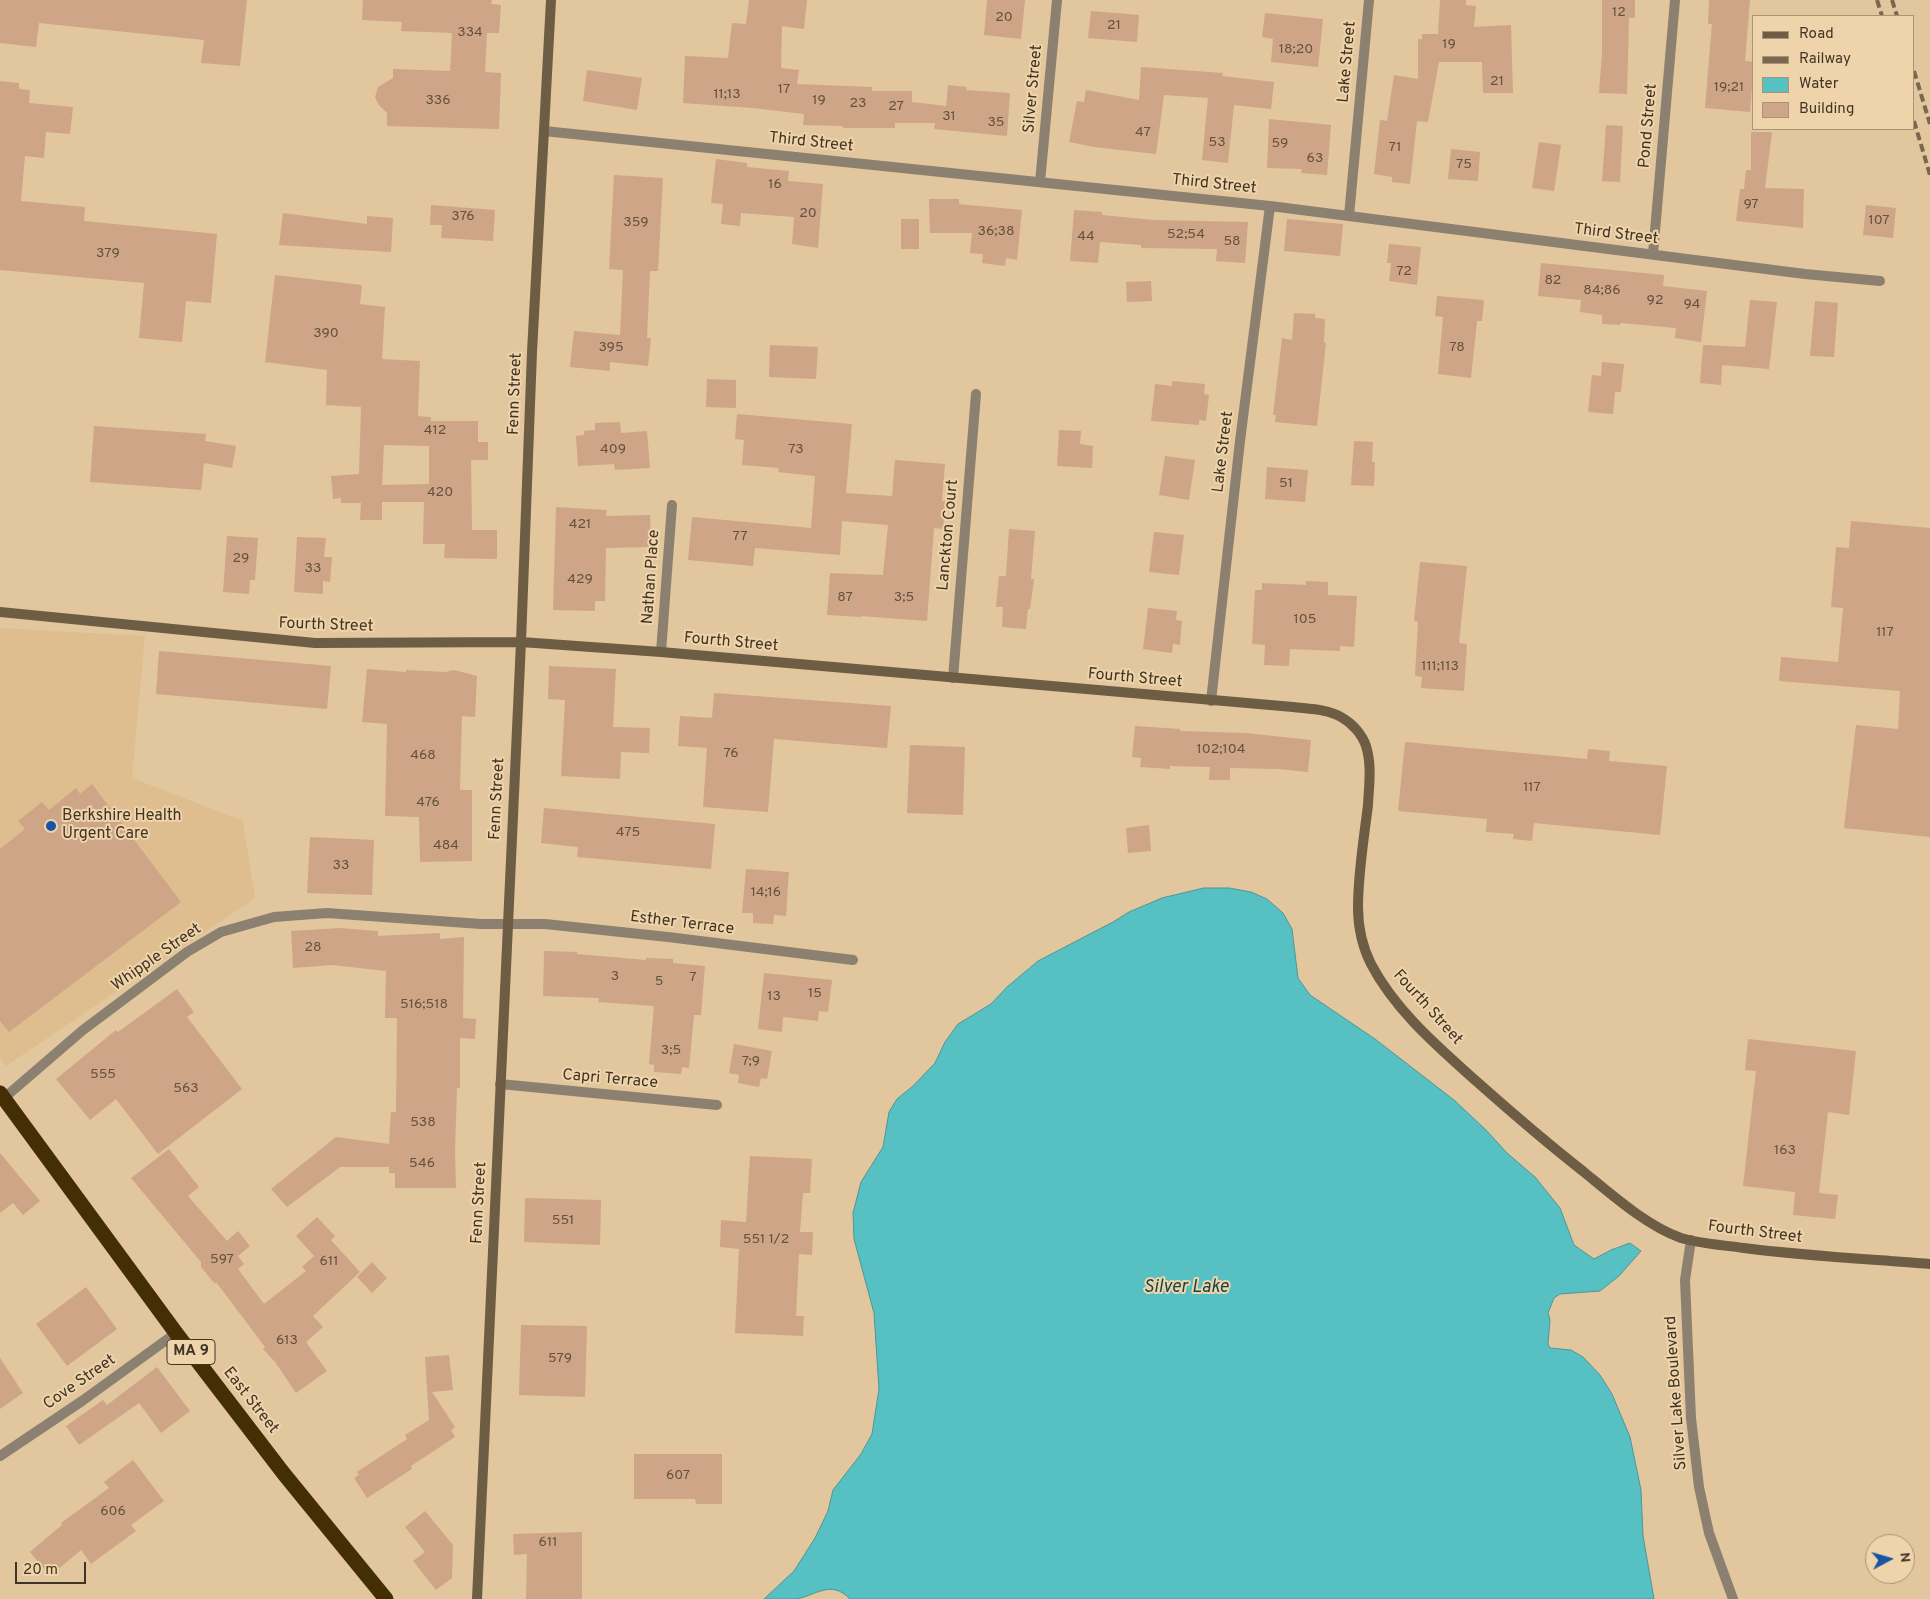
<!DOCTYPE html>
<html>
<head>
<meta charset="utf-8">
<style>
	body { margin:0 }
	#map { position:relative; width:1930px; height:1599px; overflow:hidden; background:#e2c69d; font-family:Overpass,sans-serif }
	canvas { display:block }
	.legend { position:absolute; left:1752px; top:15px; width:162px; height:115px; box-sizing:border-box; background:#efd3aa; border:1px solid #a99475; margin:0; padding:6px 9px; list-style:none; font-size:15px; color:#403525 }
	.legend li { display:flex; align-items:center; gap:10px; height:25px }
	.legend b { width:25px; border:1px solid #a99475 }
	.north { position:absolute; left:1865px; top:1534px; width:50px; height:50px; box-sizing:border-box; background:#efd3aa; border:1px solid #a99475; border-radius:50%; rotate:84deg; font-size:14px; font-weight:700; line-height:20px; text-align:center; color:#403525 }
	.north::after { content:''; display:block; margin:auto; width:18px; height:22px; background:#1854a5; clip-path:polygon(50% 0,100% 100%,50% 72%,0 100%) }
	.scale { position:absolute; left:15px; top:1562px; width:71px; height:22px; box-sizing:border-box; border:2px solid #403525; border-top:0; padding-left:6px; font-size:15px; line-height:18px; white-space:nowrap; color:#403525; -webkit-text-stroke:4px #efd3aa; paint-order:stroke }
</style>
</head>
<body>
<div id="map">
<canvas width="1930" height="1599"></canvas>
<ul class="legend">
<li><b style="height:6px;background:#6d5d44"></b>Road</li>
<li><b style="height:6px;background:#79684f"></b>Railway</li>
<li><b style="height:14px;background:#56c0c3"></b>Water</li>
<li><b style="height:14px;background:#cea587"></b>Building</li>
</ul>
<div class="north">N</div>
<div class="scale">20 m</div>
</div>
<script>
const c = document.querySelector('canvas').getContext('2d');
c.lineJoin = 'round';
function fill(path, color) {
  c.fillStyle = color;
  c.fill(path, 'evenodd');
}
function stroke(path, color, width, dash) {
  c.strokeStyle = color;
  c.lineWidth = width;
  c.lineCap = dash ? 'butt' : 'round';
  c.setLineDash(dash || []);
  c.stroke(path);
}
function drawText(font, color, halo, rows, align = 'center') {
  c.font = font + ' Overpass,sans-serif';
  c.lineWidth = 4;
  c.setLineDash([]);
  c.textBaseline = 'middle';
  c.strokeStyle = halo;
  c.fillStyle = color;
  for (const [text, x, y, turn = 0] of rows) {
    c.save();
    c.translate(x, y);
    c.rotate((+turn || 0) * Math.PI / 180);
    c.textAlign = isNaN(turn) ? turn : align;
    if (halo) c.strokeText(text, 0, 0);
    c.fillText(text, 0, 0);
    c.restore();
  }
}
const built = new Path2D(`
	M 0,628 L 145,636 L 132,778 L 243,821 L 255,898 L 6,1066 L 0,1058 Z`);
const water = new Path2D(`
	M 1204,888 L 1229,888 L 1251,892 L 1267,899 L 1283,913 L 1292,929 L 1298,978 L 1310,995 L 1375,1039 L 1454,1100 L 1486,1130 L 1507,1153 L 1535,1177 L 1560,1208 L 1574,1245 L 1594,1259 L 1611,1250 L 1630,1243 L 1641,1251 L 1619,1276 L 1600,1291 L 1560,1294 L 1554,1298 L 1548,1313 L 1550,1320 L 1548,1344 L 1550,1348 L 1571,1350 L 1583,1357 L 1600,1375 L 1612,1394 L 1630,1437 L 1641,1490 L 1643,1536 L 1654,1599 L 850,1599 C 831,1579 815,1596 796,1599 C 786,1599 774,1599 764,1599 L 794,1571 L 815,1538 L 828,1511 L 833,1490 L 861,1454 L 872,1434 L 879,1389 L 874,1313 L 854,1239 L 853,1213 L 861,1182 L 883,1147 L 889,1112 L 897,1099 L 913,1086 L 935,1063 L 945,1042 L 958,1024 L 991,1004 L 1007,987 L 1038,961 L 1113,922 L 1129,912 L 1162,898 Z`);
const building = new Path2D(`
	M 0,0 L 247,0 L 240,66 L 201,63 L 204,40 L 39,23 L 36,47 L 0,43 Z
	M 363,0 L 492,0 L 491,4 L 501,5 L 499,33 L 487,33 L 485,72 L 501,73 L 499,129 L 387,126 L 387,113 L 378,104 L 375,97 L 378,87 L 393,78 L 393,69 L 450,71 L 452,33 L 401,31 L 402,22 L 362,20 Z
	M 749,0 L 807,0 L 804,29 L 782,26 L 781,68 L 799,70 L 797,84 L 872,87 L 872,91 L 912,91 L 912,102 L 946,106 L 948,85 L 967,87 L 966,90 L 1010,93 L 1007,136 L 934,129 L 935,123 L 895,123 L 895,128 L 843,128 L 843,126 L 803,125 L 804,114 L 753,108 L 683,103 L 685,56 L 728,58 L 732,23 L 746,24 Z
	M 987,0 L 1025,0 L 1021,39 L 984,35 Z
	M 1440,0 L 1466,0 L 1466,5 L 1476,6 L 1474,27 L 1511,25 L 1513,93 L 1483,93 L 1482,62 L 1439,62 L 1428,122 L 1417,121 L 1418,112 L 1410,184 L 1392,182 L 1392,177 L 1374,174 L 1380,120 L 1387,121 L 1394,75 L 1418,79 L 1418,39 L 1422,39 L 1422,34 L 1438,34 Z
	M 1602,0 L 1635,0 L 1635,18 L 1629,18 L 1627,94 L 1599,93 L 1602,53 Z
	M 1709,0 L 1750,0 L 1745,61 L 1754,62 L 1750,112 L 1705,108 L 1712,24 L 1708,24 Z
	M 1091,11 L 1139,15 L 1137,42 L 1088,38 Z
	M 1265,13 L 1323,19 L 1318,67 L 1271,62 L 1273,39 L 1262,37 Z
	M 1141,67 L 1223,73 L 1222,76 L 1274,82 L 1271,109 L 1234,105 L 1228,163 L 1202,160 L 1208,98 L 1164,95 L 1156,154 L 1094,147 L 1069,142 L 1077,101 L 1084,102 L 1086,90 L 1139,100 Z
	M 587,70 L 642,78 L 637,110 L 583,101 Z
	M 0,81 L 19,83 L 19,89 L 30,90 L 29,103 L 73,107 L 70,134 L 46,132 L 44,158 L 25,156 L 21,201 L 85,207 L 84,221 L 217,234 L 211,303 L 186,301 L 182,342 L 139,338 L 144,283 L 0,270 Z
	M 1269,119 L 1331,125 L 1327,175 L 1301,173 L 1302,169 L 1267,168 Z
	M 1606,125 L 1623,126 L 1620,182 L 1602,181 Z
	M 1751,132 L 1772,132 L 1765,188 L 1804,189 L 1803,228 L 1736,221 L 1740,189 L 1744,189 L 1746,170 L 1751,170 Z
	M 1539,142 L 1561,145 L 1554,191 L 1532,188 Z
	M 1451,149 L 1480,152 L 1478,181 L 1448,179 Z
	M 716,159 L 747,163 L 747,167 L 789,171 L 788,181 L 823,184 L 818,248 L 792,244 L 794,217 L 741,213 L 740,226 L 721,224 L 723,204 L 711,203 Z
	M 614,175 L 663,178 L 658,271 L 650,271 L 647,338 L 651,338 L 648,366 L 610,362 L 610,371 L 570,367 L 574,331 L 620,335 L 623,270 L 609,269 Z
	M 929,199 L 959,199 L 959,204 L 1022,210 L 1017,260 L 1006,258 L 1005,266 L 982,263 L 983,254 L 970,253 L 972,233 L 930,233 Z
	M 431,205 L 495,210 L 493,241 L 441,238 L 442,225 L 430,225 Z
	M 1866,205 L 1896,208 L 1893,238 L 1863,235 Z
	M 1074,210 L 1102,212 L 1102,215 L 1153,220 L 1248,222 L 1245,263 L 1216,261 L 1217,249 L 1141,248 L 1141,245 L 1100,242 L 1098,263 L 1070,261 Z
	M 283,213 L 367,224 L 367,216 L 393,218 L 391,252 L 279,245 Z
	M 901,219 L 919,219 L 919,249 L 901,249 Z
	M 1287,219 L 1343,224 L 1340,256 L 1284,251 Z
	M 1389,244 L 1421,247 L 1417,285 L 1389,281 L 1391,263 L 1387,263 Z
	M 1541,263 L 1664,275 L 1663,286 L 1707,291 L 1701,342 L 1675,338 L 1676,328 L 1621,323 L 1620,325 L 1602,324 L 1602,315 L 1580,312 L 1581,300 L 1538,296 Z
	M 275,275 L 362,285 L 360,304 L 385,307 L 382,359 L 420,361 L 418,416 L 431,417 L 431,421 L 478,421 L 478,442 L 488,442 L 488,460 L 471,460 L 472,530 L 497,530 L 497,559 L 444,558 L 445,544 L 423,544 L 424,502 L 382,502 L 382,520 L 360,520 L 361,503 L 341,503 L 341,498 L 333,499 L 331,476 L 359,474 L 361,407 L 326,405 L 327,370 L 265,362 ZM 384,445 L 429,446 L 429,484 L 382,485 Z
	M 1151,281 L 1152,301 L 1127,302 L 1126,282 Z
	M 1437,296 L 1484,300 L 1482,321 L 1477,321 L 1471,378 L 1438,374 L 1443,317 L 1435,316 Z
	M 1750,300 L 1777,302 L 1769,369 L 1722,365 L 1721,385 L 1700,383 L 1703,345 L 1745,347 Z
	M 1815,301 L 1838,303 L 1834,357 L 1810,356 Z
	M 1294,313 L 1315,314 L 1315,318 L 1325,319 L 1324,343 L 1326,343 L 1317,426 L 1275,422 L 1276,415 L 1273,415 L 1282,338 L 1292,340 Z
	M 770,345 L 818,347 L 816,379 L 769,377 Z
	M 1602,362 L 1624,364 L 1621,392 L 1615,392 L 1613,414 L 1588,412 L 1592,375 L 1601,376 Z
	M 707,379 L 736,380 L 736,408 L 706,407 Z
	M 1172,381 L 1205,384 L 1204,394 L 1209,395 L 1206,421 L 1199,420 L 1199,425 L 1151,421 L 1155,384 L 1172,386 Z
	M 737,414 L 852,424 L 846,493 L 892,496 L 895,460 L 945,464 L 942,501 L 946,501 L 943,529 L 934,528 L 927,621 L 861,616 L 861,617 L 827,615 L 830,573 L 883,575 L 888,525 L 842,521 L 840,555 L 755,548 L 753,566 L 688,560 L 692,517 L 811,528 L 815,476 L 778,472 L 779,468 L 742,465 L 744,440 L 735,439 Z
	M 620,422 L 621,433 L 647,431 L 650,468 L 615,470 L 614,464 L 578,466 L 576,436 L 584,435 L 584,431 L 595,430 L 595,423 Z
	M 94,426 L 206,434 L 205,441 L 236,446 L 232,468 L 204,463 L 201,490 L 90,482 Z
	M 1059,430 L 1081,431 L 1080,444 L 1093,446 L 1092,468 L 1057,466 Z
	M 1354,441 L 1373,442 L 1372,462 L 1375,462 L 1374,486 L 1351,485 Z
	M 1165,456 L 1195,460 L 1189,500 L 1159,495 Z
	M 1267,467 L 1308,470 L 1305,502 L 1265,499 Z
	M 556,507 L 607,510 L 606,516 L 650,515 L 651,547 L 606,548 L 605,601 L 595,601 L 595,611 L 553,610 Z
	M 1851,521 L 1930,528 L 1930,837 L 1844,828 L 1856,725 L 1898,729 L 1900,691 L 1779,681 L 1781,657 L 1838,662 L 1843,608 L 1831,607 L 1836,547 L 1849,548 Z
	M 1009,529 L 1035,531 L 1031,579 L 1034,579 L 1030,609 L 1028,609 L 1026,629 L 1002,627 L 1003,607 L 996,607 L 999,576 L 1006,576 Z
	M 1154,532 L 1184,535 L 1179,575 L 1149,572 Z
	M 227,536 L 258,538 L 255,580 L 250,580 L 249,594 L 223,592 Z
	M 297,537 L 326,538 L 324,557 L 332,557 L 330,582 L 323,581 L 323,594 L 294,592 Z
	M 1420,562 L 1467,566 L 1459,643 L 1467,644 L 1464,691 L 1421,688 L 1422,677 L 1415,676 L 1418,622 L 1414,621 Z
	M 1306,581 L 1328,582 L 1328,595 L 1357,596 L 1354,647 L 1340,646 L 1340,651 L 1290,649 L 1289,666 L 1264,665 L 1265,645 L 1252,644 L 1255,590 L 1262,590 L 1262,583 L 1306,585 Z
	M 1148,608 L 1177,611 L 1176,620 L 1182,621 L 1180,645 L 1173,644 L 1172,653 L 1143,649 Z
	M 159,651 L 331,666 L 327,709 L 156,694 Z
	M 549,666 L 616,669 L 613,727 L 650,728 L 649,753 L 621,752 L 620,779 L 561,776 L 565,700 L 548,699 Z
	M 367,669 L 406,672 L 406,670 L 445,672 L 454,670 L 477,676 L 475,717 L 462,716 L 460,790 L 472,790 L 472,861 L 420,862 L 419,817 L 385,816 L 387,724 L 362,722 Z
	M 714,693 L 891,706 L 887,748 L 774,739 L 768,812 L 703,807 L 707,748 L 678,746 L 680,716 L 712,718 Z
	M 1135,726 L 1180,729 L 1180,731 L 1245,733 L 1311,740 L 1308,772 L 1278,769 L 1230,768 L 1230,780 L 1209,780 L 1210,767 L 1170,766 L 1170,769 L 1140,767 L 1141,758 L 1132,757 Z
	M 1405,742 L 1587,759 L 1588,749 L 1610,751 L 1609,761 L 1667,766 L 1660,835 L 1534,823 L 1532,841 L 1513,839 L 1514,834 L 1486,832 L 1487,819 L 1398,811 Z
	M 910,745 L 965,747 L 963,815 L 907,813 Z
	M 92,784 L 181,902 L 9,1032 L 0,1021 L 0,849 L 25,829 L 18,821 L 42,802 L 49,810 L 76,788 L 80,794 Z
	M 544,808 L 715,824 L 711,869 L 577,857 L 578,847 L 541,843 Z
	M 1149,825 L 1151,851 L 1128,853 L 1126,828 Z
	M 310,837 L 374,840 L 372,895 L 307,893 Z
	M 746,869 L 789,872 L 786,916 L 774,915 L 773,924 L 753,923 L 753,913 L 742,913 Z
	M 340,928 L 378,931 L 378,936 L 440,933 L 440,939 L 464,937 L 463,1018 L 476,1019 L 475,1039 L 460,1038 L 460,1088 L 457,1088 L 455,1151 L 456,1188 L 395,1188 L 395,1173 L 389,1173 L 389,1167 L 340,1167 L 287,1207 L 271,1189 L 336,1137 L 389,1144 L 391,1112 L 396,1112 L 397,1018 L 385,1018 L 386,971 L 333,965 L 293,968 L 291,931 Z
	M 544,951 L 577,952 L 577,954 L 646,960 L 646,958 L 673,959 L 673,963 L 705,966 L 701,1015 L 694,1015 L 689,1068 L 682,1067 L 681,1074 L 654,1072 L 654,1065 L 649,1064 L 654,1006 L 598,1002 L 599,998 L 543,996 Z
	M 764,973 L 832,980 L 828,1012 L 819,1011 L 818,1021 L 783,1017 L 782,1032 L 758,1029 Z
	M 177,989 L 194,1012 L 187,1017 L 242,1089 L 158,1154 L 116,1099 L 90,1120 L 56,1079 L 116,1030 L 118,1032 Z
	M 1748,1039 L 1856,1051 L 1849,1115 L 1828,1112 L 1819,1193 L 1838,1195 L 1835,1219 L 1793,1215 L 1795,1192 L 1743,1186 L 1756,1071 L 1745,1070 Z
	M 734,1044 L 772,1051 L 767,1079 L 761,1078 L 759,1087 L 738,1083 L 739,1075 L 729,1073 Z
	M 169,1149 L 199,1187 L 188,1196 L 227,1241 L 238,1231 L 250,1246 L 238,1256 L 244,1264 L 238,1269 L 264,1304 L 306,1271 L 302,1267 L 314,1256 L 296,1236 L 317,1217 L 335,1236 L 331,1240 L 360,1272 L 313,1316 L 323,1327 L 306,1342 L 327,1371 L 296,1393 L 275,1362 L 263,1349 L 265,1347 L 216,1282 L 215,1284 L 201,1267 L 201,1262 L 131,1178 Z
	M 0,1153 L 40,1201 L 23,1215 L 13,1203 L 0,1213 Z
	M 750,1156 L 812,1159 L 810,1193 L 803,1193 L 800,1232 L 813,1232 L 812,1255 L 799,1254 L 796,1316 L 804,1316 L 803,1336 L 735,1333 L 739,1249 L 720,1247 L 721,1220 L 746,1222 Z
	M 525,1198 L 601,1200 L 600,1245 L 524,1242 Z
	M 372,1262 L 387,1278 L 372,1293 L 357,1277 Z
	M 86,1287 L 117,1329 L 67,1366 L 36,1324 Z
	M 521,1325 L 587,1326 L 585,1397 L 519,1395 Z
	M 449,1355 L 453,1390 L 432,1392 L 455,1427 L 451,1430 L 455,1437 L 411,1466 L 412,1469 L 367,1498 L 354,1478 L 359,1475 L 357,1472 L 407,1439 L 405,1435 L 429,1420 L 425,1357 Z
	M 0,1358 L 23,1393 L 0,1409 Z
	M 157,1367 L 190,1411 L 161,1433 L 139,1403 L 79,1445 L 66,1426 L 103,1400 L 107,1405 Z
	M 634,1454 L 722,1454 L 722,1504 L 696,1504 L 695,1499 L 634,1499 Z
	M 133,1460 L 164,1501 L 131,1525 L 136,1531 L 91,1564 L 81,1550 L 50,1576 L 30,1552 L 62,1525 L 61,1523 L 109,1488 L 104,1482 Z
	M 425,1511 L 453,1545 L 452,1578 L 436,1590 L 413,1561 L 425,1552 L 405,1527 Z
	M 582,1532 L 582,1599 L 526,1599 L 527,1554 L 514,1555 L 513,1534 Z`);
const street = new Path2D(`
	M 544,131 L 1270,206 L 1805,274 L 1880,281
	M 1040,182 L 1057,0
	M 1349,216 L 1369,0
	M 1653,254 L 1675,0
	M 661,652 L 672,505
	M 953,678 L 976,394
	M 1211,701 L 1240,441 L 1270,206
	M 500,1084 L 717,1105
	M 4,1098 L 83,1030 L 187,952 L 221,932 L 274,917 L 327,913 L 481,924 L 545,924 L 668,937 L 853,960
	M 1691,1240 L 1685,1280 L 1691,1418 L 1699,1487 L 1709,1533 L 1733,1599
	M 0,1456 L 82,1401 L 176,1333`);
const secondary = new Path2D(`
	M 0,612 L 315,643 L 521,642 L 661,652 L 1293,707 C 1309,709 1327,709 1341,717 C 1352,723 1362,734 1366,746 C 1372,765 1369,785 1368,805 C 1364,838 1358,873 1358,907 C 1358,927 1362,946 1371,964 C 1395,1010 1437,1046 1475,1080 C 1511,1112 1547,1143 1584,1172 C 1612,1195 1647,1226 1681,1238 C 1701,1244 1724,1245 1744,1248 C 1806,1256 1868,1259 1930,1264
	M 477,1599 L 521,642 L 532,352 L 551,0`);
const highway = new Path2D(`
	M 0,1093 L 176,1333 L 284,1474 L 386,1599`);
const rail = new Path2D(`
	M 1877,0 L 1882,16
	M 1892,0 L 1897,16
	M 1914,71 L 1930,124
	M 1914,121 L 1930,175`);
const markers = [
	[51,826,6,"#1854a5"]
];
const numberNames = [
	["12",1619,13],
	["20",1004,18],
	["21",1114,26],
	["334",470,33],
	["19",1449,45],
	["18;20",1296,50],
	["21",1497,82],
	["19;21",1729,88],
	["17",784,90],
	["11;13",727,95],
	["336",438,101],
	["19",819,101],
	["23",858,104],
	["27",896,107],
	["31",949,117],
	["35",996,123],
	["47",1143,133],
	["53",1217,143],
	["59",1280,144],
	["71",1395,148],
	["63",1315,159],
	["75",1464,165],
	["16",775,185],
	["97",1751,205],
	["20",808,214],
	["376",463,217],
	["107",1879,221],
	["359",636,223],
	["36;38",996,232],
	["52;54",1186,235],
	["44",1086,237],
	["58",1232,242],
	["379",108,254],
	["72",1404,272],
	["82",1553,281],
	["84;86",1602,291],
	["92",1655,301],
	["94",1692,305],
	["390",326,334],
	["395",611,348],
	["78",1457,348],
	["412",435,431],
	["409",613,450],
	["73",796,450],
	["51",1286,484],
	["420",440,493],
	["421",580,525],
	["77",740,537],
	["29",241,559],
	["33",313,569],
	["429",580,580],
	["87",845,598],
	["3;5",904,598],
	["105",1305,620],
	["117",1885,633],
	["111;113",1440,667],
	["102;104",1221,750],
	["76",731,754],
	["468",423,756],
	["117",1532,788],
	["476",428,803],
	["475",628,833],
	["484",446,846],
	["33",341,866],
	["14;16",766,893],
	["28",313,948],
	["3",615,977],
	["7",693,978],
	["5",659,982],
	["15",815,994],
	["13",774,997],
	["516;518",424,1005],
	["3;5",671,1051],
	["7;9",751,1062],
	["555",103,1075],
	["563",186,1089],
	["538",423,1123],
	["163",1785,1151],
	["546",422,1164],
	["551",563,1221],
	["551 1/2",766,1240],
	["597",222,1260],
	["611",329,1262],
	["613",287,1341],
	["579",560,1359],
	["607",678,1476],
	["606",113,1512],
	["611",548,1543]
];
const shields = [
	[191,1352,48]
];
const shieldNames = [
	["MA 9",191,1352]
];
const streetNames = [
	["Lake Street",1348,62,-85],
	["Silver Street",1034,89,-85],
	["Pond Street",1649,126,-85],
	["Third Street",811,143,6],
	["Third Street",1214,185,6],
	["Third Street",1616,235,7],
	["Fenn Street",516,394,-88],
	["Lake Street",1224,452,-83],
	["Lanckton Court",949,535,-85],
	["Nathan Place",652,577,-86],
	["Fourth Street",326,626,2],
	["Fourth Street",731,643,5],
	["Fourth Street",1135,679,5],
	["Fenn Street",498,799,-87],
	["Esther Terrace",682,924,7],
	["Whipple Street",157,958,-35],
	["Fourth Street",1427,1008,48],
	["Capri Terrace",610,1080,5],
	["Fenn Street",480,1203,-87],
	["Fourth Street",1755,1233,7],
	["Cove Street",80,1383,-35],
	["Silver Lake Boulevard",1677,1393,-94],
	["East Street",250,1401,52]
];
const poiNames = [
	["Berkshire Health",62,817],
	["Urgent Care",62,835]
];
const waterNames = [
	["Silver Lake",1186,1288]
];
fill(built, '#debe8e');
fill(water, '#56c0c3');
stroke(water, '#4f9694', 1);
fill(building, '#cea587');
stroke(street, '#8c8070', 10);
stroke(secondary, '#6d5d44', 10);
stroke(highway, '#442e04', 15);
stroke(rail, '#79684f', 4, [8, 4]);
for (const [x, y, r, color] of markers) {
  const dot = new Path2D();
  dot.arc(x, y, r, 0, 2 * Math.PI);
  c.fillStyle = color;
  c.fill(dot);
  stroke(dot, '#efd3aa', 2);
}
drawText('14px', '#64513e', null, numberNames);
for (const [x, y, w] of shields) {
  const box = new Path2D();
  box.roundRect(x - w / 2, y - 12.5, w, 25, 4);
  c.fillStyle = '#efd3aa';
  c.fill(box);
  stroke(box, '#403525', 1);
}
drawText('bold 15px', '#403525', null, shieldNames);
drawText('16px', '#403525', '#efd3aa', streetNames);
drawText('16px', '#403525', '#efd3aa', poiNames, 'left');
drawText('italic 18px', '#144546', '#efd3aa', waterNames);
</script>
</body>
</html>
